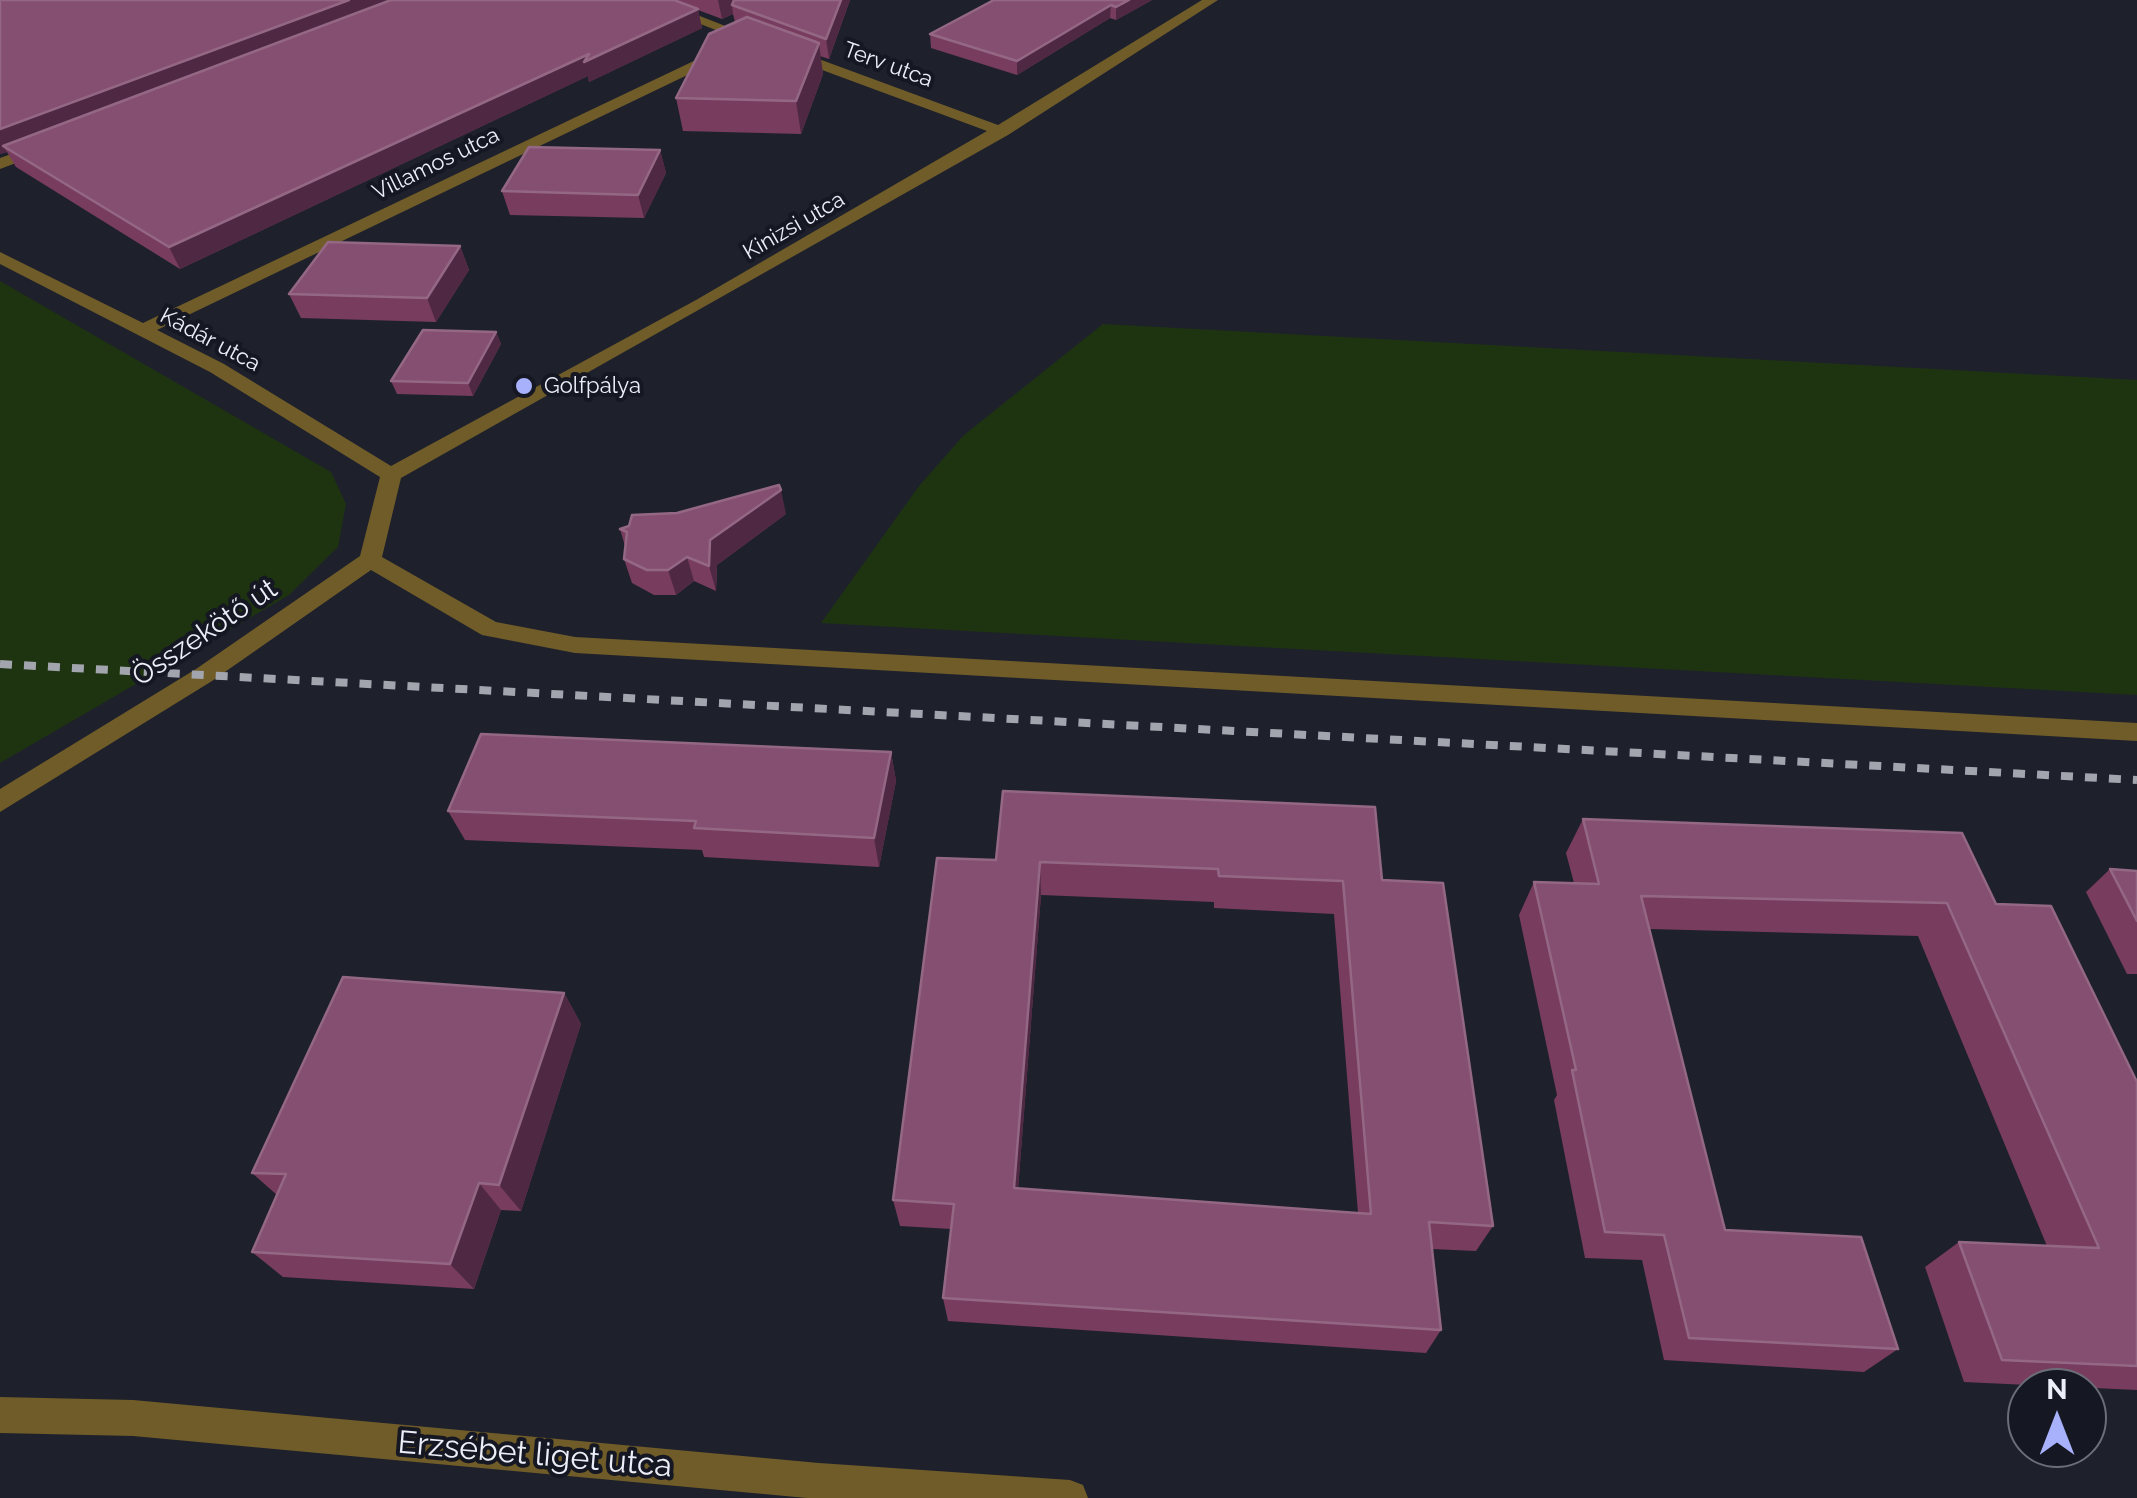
<!DOCTYPE html>
<html>
<head>
<meta charset="utf-8">
<style>
	body { margin:0 }
	#map { position:relative; width:2137px; height:1498px; overflow:hidden; background:#1e212c; font-family:Raleway,sans-serif }
	canvas { display:block }
	.north { position:absolute; left:2007px; top:1368px; width:100px; height:100px; box-sizing:border-box; background:#151722; border:2px solid #6b6d77; border-radius:50%; rotate:0deg; font-size:28px; font-weight:700; line-height:40px; text-align:center; color:#eceff7 }
	.north::after { content:''; display:block; margin:auto; width:35px; height:45px; background:#a7b1fc; clip-path:polygon(50% 0,100% 100%,50% 72%,0 100%) }
</style>
</head>
<body>
<div id="map">
<canvas width="2137" height="1498"></canvas>
<div class="north">N</div>
</div>
<script>
const c = document.querySelector('canvas').getContext('2d');
c.lineJoin = 'round';
function fill(path, color) {
  c.fillStyle = color;
  c.fill(path, 'evenodd');
}
function stroke(path, color, width, dash) {
  c.strokeStyle = color;
  c.lineWidth = width;
  c.lineCap = dash ? 'butt' : 'round';
  c.setLineDash(dash || []);
  c.stroke(path);
}
function drawText(font, color, halo, rows, align = 'center') {
  c.font = font + ' Raleway,sans-serif';
  c.lineWidth = 8;
  c.setLineDash([]);
  c.textBaseline = 'middle';
  c.strokeStyle = halo;
  c.fillStyle = color;
  for (const [text, x, y, turn = 0] of rows) {
    c.save();
    c.translate(x, y);
    c.rotate((+turn || 0) * Math.PI / 180);
    c.textAlign = isNaN(turn) ? turn : align;
    if (halo) c.strokeText(text, 0, 0);
    c.fillText(text, 0, 0);
    c.restore();
  }
}
const green = new Path2D(`
	M 0,281 L 331,472 L 346,504 L 338,547 L 289,595 L 0,763 Z
	M 1103,324 L 2137,380 L 2137,695 L 821,623 L 919,486 L 964,435 Z`);
const minor = new Path2D(`
	M 639,0 L 659,0 L 761,40 L 749,43 Z
	M 1202,0 L 1218,0 L 1008,135 L 401,478 L 382,557 L 496,622 L 575,637 L 2137,723 L 2137,741 L 575,653 L 482,635 L 371,570 L 212,681 L 0,812 L 0,789 L 196,669 L 360,556 L 380,477 L 210,372 L 0,264 L 0,252 L 143,323 L 719,49 L 729,49 L 729,55 L 157,330 L 224,364 L 391,466 L 696,300 L 987,131 L 787,57 L 787,51 L 797,51 L 998,125 Z
	M 42,143 L 48,145 L 48,151 L 0,169 L 0,158 Z
	M 0,1397 L 133,1400 L 819,1463 L 1070,1480 L 1083,1485 L 1088,1498 L 807,1498 L 133,1436 L 0,1433 Z`);
const rail = new Path2D(`
	M 0,664 L 2137,780`);
const wall = new Path2D(`
	M 0,0 L 850,0 L 829,59 L 820,56 L 823,74 L 801,134 L 683,131 L 676,98 L 735,22 L 733,14 L 722,19 L 698,10 L 702,28 L 589,82 L 588,76 L 180,269 L 16,167 L 7,152 L 0,154 Z
	M 994,0 L 1152,0 L 1116,20 L 1110,18 L 1017,75 L 931,48 L 930,34 Z
	M 660,150 L 666,173 L 644,218 L 510,215 L 502,191 Z
	M 460,246 L 469,270 L 436,322 L 301,318 L 289,294 Z
	M 496,332 L 501,344 L 473,396 L 397,394 L 391,381 Z
	M 786,514 L 717,565 L 716,591 L 694,581 L 676,595 L 654,595 L 632,583 L 624,559 L 625,546 L 620,529 Z
	M 891,752 L 896,781 L 879,867 L 704,857 L 702,850 L 465,840 L 448,811 Z
	M 1003,791 L 1382,880 L 1493,1226 L 1476,1251 L 1432,1249 L 1441,1330 L 1426,1353 L 948,1321 L 943,1298 L 951,1229 L 900,1226 L 893,1200 L 996,860 ZM 1041,895 L 1214,902 L 1214,908 L 1334,914 L 1358,1213 L 1018,1189 Z
	M 1583,819 L 1996,904 L 2137,1082 L 2137,1390 L 1964,1382 L 1925,1267 L 1959,1242 L 2047,1246 L 1918,936 L 1650,929 L 1725,1230 L 1898,1349 L 1864,1372 L 1664,1360 L 1642,1260 L 1585,1258 L 1554,1100 L 1557,1095 L 1519,915 L 1534,882 L 1574,883 L 1566,853 Z
	M 2110,869 L 2137,871 L 2137,974 L 2127,974 L 2086,892 Z
	M 564,993 L 581,1024 L 521,1211 L 501,1210 L 474,1289 L 283,1277 L 252,1252 L 277,1195 L 252,1173 Z`);
const shadedWall = new Path2D(`
	M 349,0 L 407,0 L 3,146 L 7,152 L 0,154 L 0,129 Z
	M 718,0 L 741,0 L 732,5 L 733,14 L 722,19 Z
	M 841,0 L 850,0 L 829,59 L 826,39 Z
	M 1129,0 L 1152,0 L 1116,20 L 1116,7 Z
	M 1111,5 L 1110,18 L 1017,75 L 1017,61 Z
	M 698,9 L 702,28 L 589,82 L 588,76 L 180,269 L 169,247 L 589,54 Z
	M 819,43 L 823,74 L 801,134 L 796,101 Z
	M 660,150 L 666,173 L 644,218 L 638,195 Z
	M 460,246 L 469,270 L 436,322 L 427,298 Z
	M 496,332 L 501,344 L 473,396 L 468,383 Z
	M 781,490 L 786,514 L 717,565 L 716,591 L 709,566 L 710,540 Z
	M 687,557 L 694,581 L 676,595 L 668,570 Z
	M 891,752 L 896,781 L 879,867 L 874,838 Z
	M 1040,862 L 1041,895 L 1016,1215 L 1014,1188 Z
	M 564,993 L 581,1024 L 521,1211 L 499,1185 Z
	M 479,1183 L 501,1210 L 474,1289 L 450,1264 Z`);
const building = new Path2D(`
	M 0,0 L 349,0 L 0,129 Z
	M 391,0 L 674,0 L 698,9 L 584,62 L 589,54 L 169,247 L 3,146 Z
	M 734,0 L 841,0 L 826,39 L 732,5 Z
	M 994,0 L 1129,0 L 1116,7 L 1111,5 L 1017,61 L 930,34 Z
	M 747,17 L 819,43 L 796,101 L 676,98 L 709,34 Z
	M 529,147 L 660,150 L 638,195 L 502,191 Z
	M 328,242 L 460,246 L 427,298 L 289,294 Z
	M 423,330 L 496,332 L 468,383 L 391,381 Z
	M 779,485 L 781,490 L 710,540 L 709,566 L 687,557 L 668,570 L 647,570 L 624,559 L 627,532 L 620,529 L 629,526 L 632,515 L 677,513 Z
	M 481,734 L 891,752 L 874,838 L 694,828 L 696,821 L 448,811 Z
	M 1003,791 L 1375,807 L 1382,880 L 1443,883 L 1493,1226 L 1429,1222 L 1441,1330 L 943,1298 L 954,1204 L 893,1200 L 937,858 L 996,860 ZM 1040,862 L 1218,869 L 1219,876 L 1343,881 L 1371,1214 L 1014,1188 Z
	M 1583,819 L 1962,833 L 1996,904 L 2051,906 L 2137,1082 L 2137,1366 L 2002,1360 L 1959,1242 L 2099,1248 L 1947,903 L 1641,896 L 1725,1230 L 1861,1237 L 1898,1349 L 1689,1338 L 1664,1235 L 1605,1232 L 1572,1070 L 1576,1070 L 1534,882 L 1599,884 Z
	M 2110,869 L 2137,871 L 2137,921 Z
	M 343,977 L 564,993 L 499,1185 L 479,1183 L 450,1264 L 252,1252 L 286,1174 L 252,1173 Z`);
const markers = [
	[524,386,10,"#a7b1fc"]
];
const farStreetnames = [
	["Terv utca",888,65,20],
	["Villamos utca",436,164,-26],
	["Kinizsi utca",794,226,-30],
	["Kádár utca",210,340,28]
];
const farPoinames = [
	["Golfpálya",544,386]
];
const streetNames = [
	["Összekötő út",205,633,-34]
];
const nearStreetnames = [
	["Erzsébet liget utca",535,1455,5]
];
fill(green, '#1e3411');
fill(minor, '#705c29');
stroke(rail, '#a2a5ae', 8, [12, 12]);
fill(wall, '#783c5f');
fill(shadedWall, '#4f2944');
fill(building, '#844f70');
stroke(building, '#946885', 2.5);
for (const [x, y, r, color] of markers) {
  const dot = new Path2D();
  dot.arc(x, y, r, 0, 2 * Math.PI);
  c.fillStyle = color;
  c.fill(dot);
  stroke(dot, '#151722', 4);
}
drawText('22px', '#eceff7', '#151722', farStreetnames);
drawText('22px', '#eceff7', '#151722', farPoinames, 'left');
drawText('28px', '#eceff7', '#151722', streetNames);
drawText('32px', '#eceff7', '#151722', nearStreetnames);
</script>
</body>
</html>
